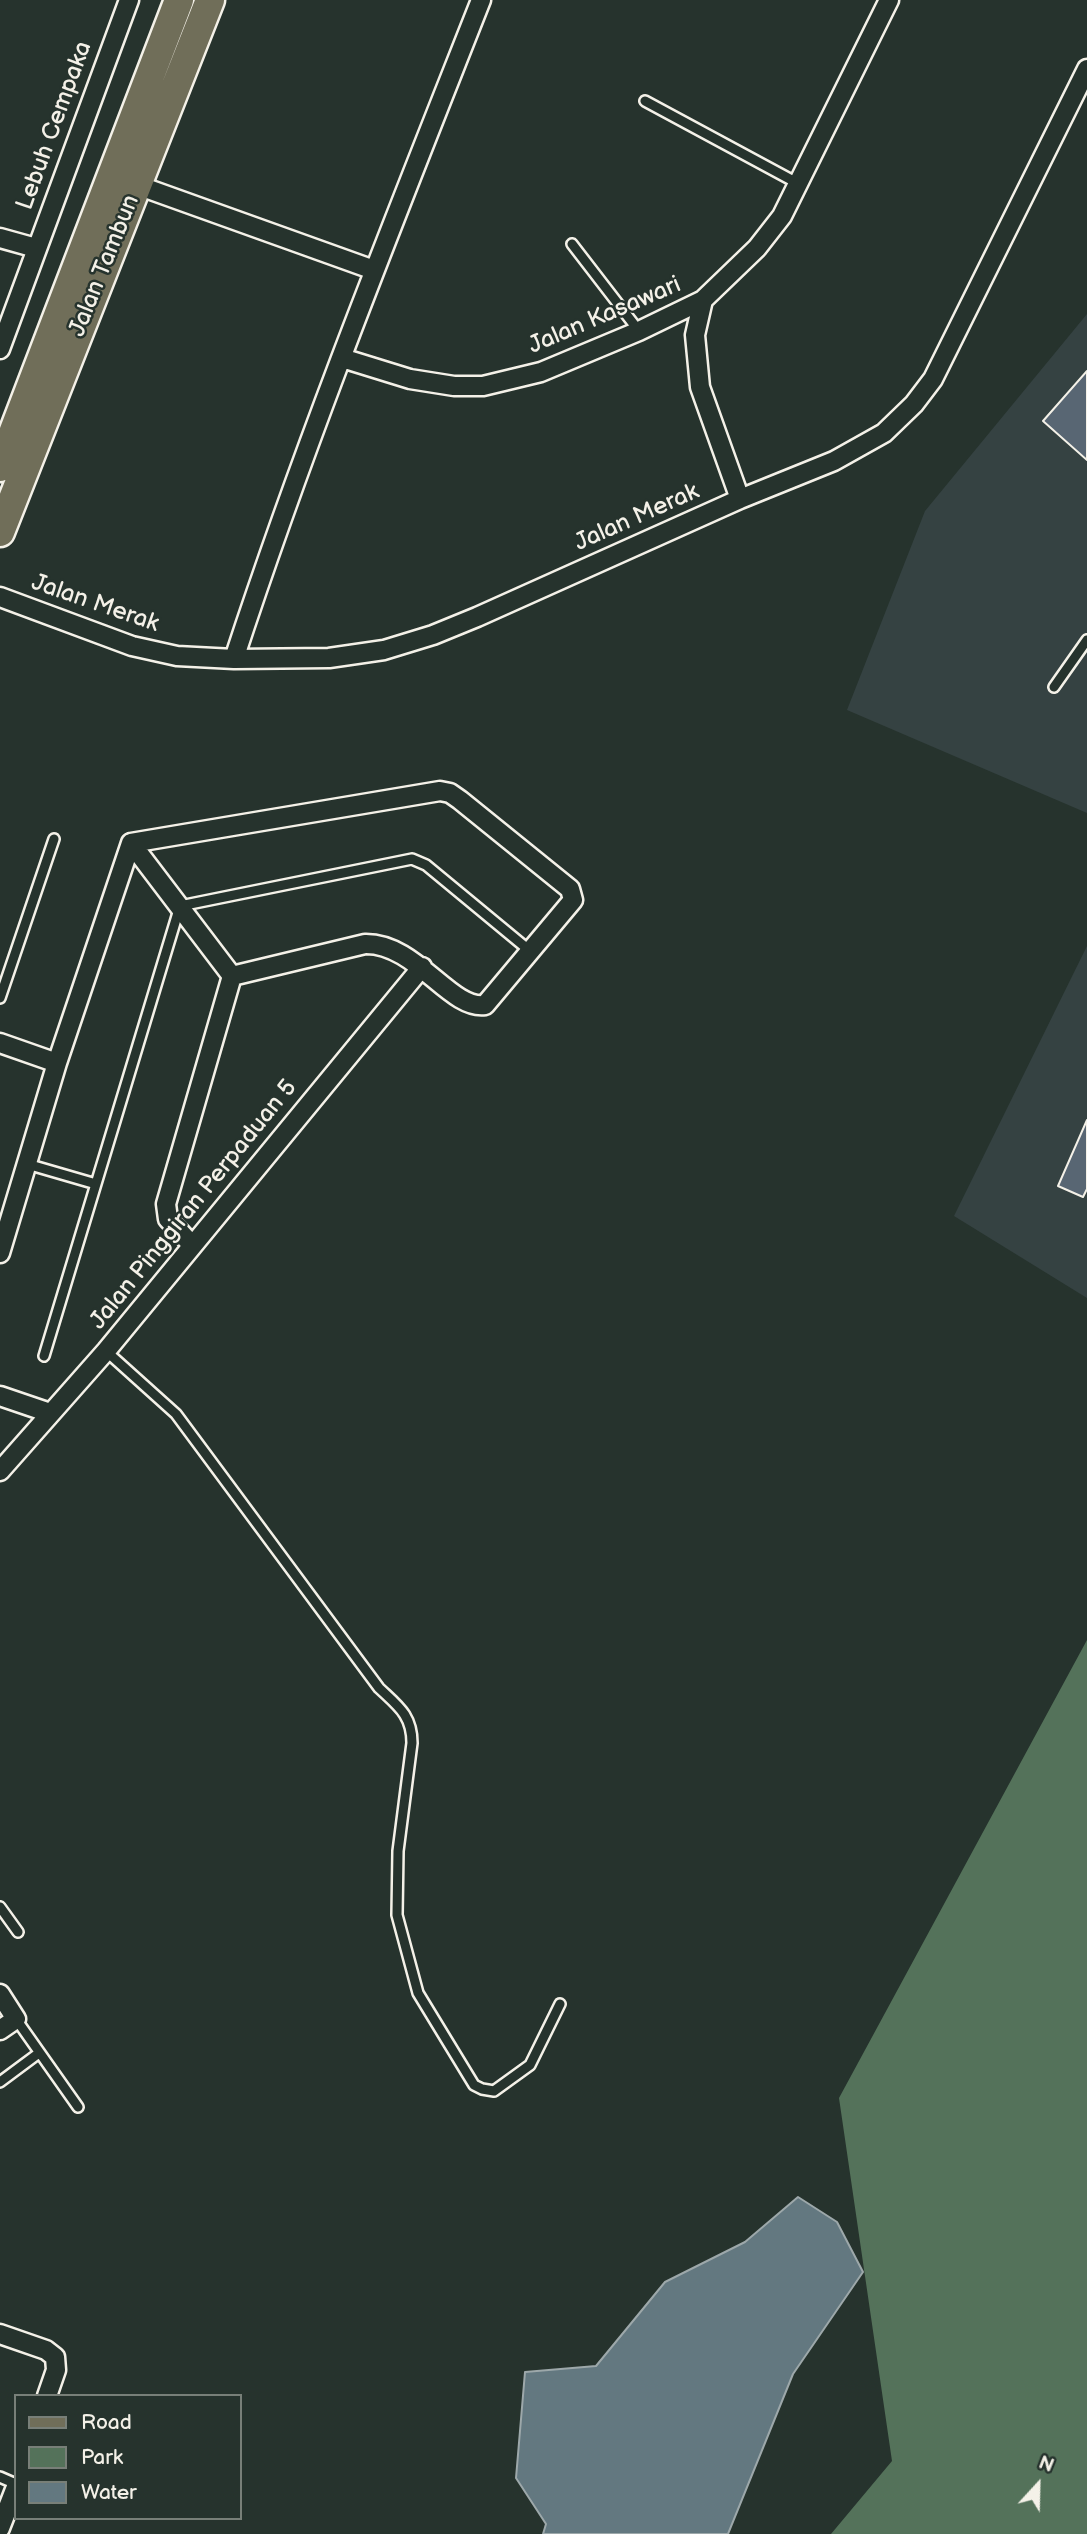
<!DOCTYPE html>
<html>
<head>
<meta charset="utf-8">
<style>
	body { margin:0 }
	#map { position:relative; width:1087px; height:2534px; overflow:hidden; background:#26332d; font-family:"Balsamiq Sans",sans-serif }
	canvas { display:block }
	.legend { position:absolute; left:14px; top:2394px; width:228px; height:126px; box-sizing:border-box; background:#26332d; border:2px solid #787f78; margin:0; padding:9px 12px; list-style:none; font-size:21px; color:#f4f1e8 }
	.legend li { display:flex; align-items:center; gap:14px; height:35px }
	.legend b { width:35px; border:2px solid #787f78 }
	.north { position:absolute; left:1003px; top:2450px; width:70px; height:70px; -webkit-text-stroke:5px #26332d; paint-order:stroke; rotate:22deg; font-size:19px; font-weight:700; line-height:28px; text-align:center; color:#f4f1e8 }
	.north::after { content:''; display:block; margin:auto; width:24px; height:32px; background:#f4f1e8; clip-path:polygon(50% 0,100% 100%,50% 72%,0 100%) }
</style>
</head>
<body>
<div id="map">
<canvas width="1087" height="2534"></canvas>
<ul class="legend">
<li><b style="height:9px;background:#706e59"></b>Road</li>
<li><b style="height:19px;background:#54725a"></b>Park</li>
<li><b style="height:19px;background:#637880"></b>Water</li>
</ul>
<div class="north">N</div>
</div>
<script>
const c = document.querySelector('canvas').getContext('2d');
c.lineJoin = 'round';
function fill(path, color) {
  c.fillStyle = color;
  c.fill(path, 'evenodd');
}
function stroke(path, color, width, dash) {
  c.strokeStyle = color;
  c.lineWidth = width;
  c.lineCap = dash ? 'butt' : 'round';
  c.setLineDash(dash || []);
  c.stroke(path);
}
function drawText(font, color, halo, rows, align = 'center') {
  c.font = font + ' "Balsamiq Sans",sans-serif';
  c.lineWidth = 5;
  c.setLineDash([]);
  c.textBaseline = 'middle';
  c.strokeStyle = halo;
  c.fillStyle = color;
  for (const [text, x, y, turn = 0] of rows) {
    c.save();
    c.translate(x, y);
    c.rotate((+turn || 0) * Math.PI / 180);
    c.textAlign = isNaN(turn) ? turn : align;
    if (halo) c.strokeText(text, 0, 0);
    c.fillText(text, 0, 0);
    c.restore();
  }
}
const built = new Path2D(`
	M 1087,314 L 1087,813 L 847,710 L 925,511 Z
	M 1087,946 L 1087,1298 L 954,1216 Z`);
const green = new Path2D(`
	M 1087,1640 L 1087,2534 L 831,2534 L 892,2461 L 839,2098 Z`);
const water = new Path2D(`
	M 798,2197 L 837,2222 L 863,2272 L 793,2374 L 728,2534 L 543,2534 L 546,2524 L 516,2478 L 525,2372 L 596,2366 L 665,2282 L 745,2242 Z`);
const building = new Path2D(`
	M 1087,371 L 1087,460 L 1043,421 Z
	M 1087,1120 L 1087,1189 L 1083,1197 L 1058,1186 Z`);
const service = new Path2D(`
	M 645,101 L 799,184
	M 572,244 L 639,331
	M 1054,687 L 1087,640
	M 0,998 L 54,839
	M 27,1164 L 96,1184
	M 106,1351 L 176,1414 L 379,1688 C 398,1706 412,1715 412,1743 L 398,1851 L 397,1915 L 418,1993 L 474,2085 L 482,2089 L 494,2091 L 530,2065 L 560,2004
	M 44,1356 L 180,906 L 412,859 L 426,865 L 530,951
	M 0,1907 L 18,1932
	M 16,2019 L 78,2107
	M 0,2082 L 39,2053
	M 0,2477 L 16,2484`);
const minor = new Path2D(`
	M 137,185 L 374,270
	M 0,238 L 36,248
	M 703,300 L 695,335 L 700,387 L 740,499
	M 0,349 L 129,0
	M 342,358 L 410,379 L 454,386 L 483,386 L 541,372 L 639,331 L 703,300 L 757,248 L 782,216 L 889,0
	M 0,597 L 132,646 L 177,656 L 234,659 L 329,658 L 384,650 L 433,635 L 477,617 L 740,499 L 834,461 L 884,433 L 914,404 L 933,379 L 1087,69
	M 234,659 C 307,436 395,218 481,0
	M 131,843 L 440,791 L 450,793 L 460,800 L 570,889 L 573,900 L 485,1005 C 450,1010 416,943 365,944 L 232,976 L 166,1204 L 168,1219 L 192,1245
	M 131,843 L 232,976
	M 0,1043 L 57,1063
	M 0,1253 L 57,1063 L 131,843
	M 0,1396 L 50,1413
	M 0,1471 L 106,1351 L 422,967
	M 0,1994 L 16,2019 L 0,2030
	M 0,2334 L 46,2350 L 55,2357 L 56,2370 L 47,2396
	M 0,2528 L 16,2487`);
const primary = new Path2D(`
	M 0,467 L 179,0
	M 0,532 L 210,0`);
const streetNames = [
	["Lebuh Cempaka",55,126,-70],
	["Jalan Tambun",105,266,-68],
	["Jalan Kasawari",605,316,-23],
	["Jalan Merak",637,518,-24],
	["Jalan Merak",95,604,19],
	["Jalan Pinggiran Perpaduan 5",194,1205,-51]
];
fill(built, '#354242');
fill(green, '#54725a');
fill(water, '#637880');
stroke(water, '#9da8aa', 2);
fill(building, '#586673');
stroke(building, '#f4f1e8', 2);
stroke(service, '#f4f1e8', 14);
stroke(minor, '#f4f1e8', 23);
stroke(primary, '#f4f1e8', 33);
stroke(service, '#26332d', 9);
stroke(minor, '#26332d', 18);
stroke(primary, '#706e59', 28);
drawText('24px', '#f4f1e8', '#26332d', streetNames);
</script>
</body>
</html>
